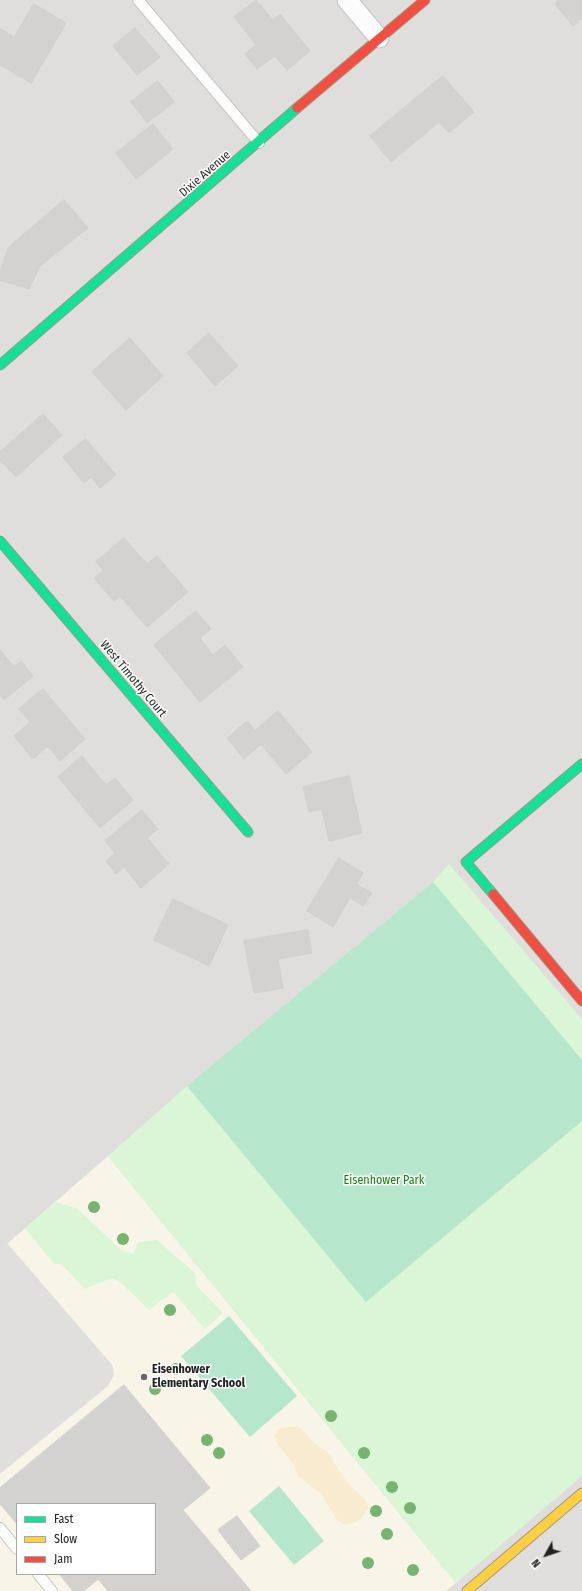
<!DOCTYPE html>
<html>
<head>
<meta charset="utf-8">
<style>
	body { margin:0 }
	#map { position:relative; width:582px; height:1591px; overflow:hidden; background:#f0eeeb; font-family:"Fira Sans Condensed",sans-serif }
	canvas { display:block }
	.legend { position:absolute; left:16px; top:1503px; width:140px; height:72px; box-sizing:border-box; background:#fff; border:1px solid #a7a7a7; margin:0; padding:5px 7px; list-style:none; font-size:12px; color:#222 }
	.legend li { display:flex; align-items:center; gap:8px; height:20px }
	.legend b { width:20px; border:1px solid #a7a7a7 }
	.north { position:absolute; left:526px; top:1535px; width:40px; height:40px; -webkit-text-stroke:3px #fff; paint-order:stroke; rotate:230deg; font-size:11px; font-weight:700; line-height:16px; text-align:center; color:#222 }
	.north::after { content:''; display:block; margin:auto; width:14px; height:18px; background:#222; clip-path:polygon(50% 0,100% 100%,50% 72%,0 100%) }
</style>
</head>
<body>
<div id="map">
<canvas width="582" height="1591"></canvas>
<ul class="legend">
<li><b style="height:5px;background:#16e098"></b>Fast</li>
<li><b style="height:5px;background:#ffcf43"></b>Slow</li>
<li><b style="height:5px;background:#f24e42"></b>Jam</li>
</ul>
<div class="north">N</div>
</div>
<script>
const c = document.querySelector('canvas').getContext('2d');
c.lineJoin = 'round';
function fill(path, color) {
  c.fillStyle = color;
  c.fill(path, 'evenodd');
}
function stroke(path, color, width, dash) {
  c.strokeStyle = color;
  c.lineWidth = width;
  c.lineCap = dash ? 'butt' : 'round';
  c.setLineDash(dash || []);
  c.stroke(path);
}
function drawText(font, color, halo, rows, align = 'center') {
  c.font = font + ' "Fira Sans Condensed",sans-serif';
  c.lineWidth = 3;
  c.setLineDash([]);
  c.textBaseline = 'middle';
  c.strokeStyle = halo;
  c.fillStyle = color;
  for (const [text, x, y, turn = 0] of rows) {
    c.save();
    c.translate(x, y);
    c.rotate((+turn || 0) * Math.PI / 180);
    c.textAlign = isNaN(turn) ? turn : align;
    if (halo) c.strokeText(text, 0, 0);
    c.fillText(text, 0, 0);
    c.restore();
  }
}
const residential = new Path2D(`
	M 0,0 L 582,0 L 582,1591 L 0,1591 ZM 17,1504 L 155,1504 L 155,1574 L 17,1574 Z`);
const education = new Path2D(`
	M 108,1156 L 456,1583 L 446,1591 L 0,1591 L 0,1250 ZM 17,1504 L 155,1504 L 155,1574 L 17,1574 Z`);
const sand = new Path2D(`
	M 297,1426 C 308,1433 315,1447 327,1451 C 334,1462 340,1473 348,1483 C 355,1492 365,1496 369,1506 C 362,1519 360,1522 345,1525 L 337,1520 L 321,1494 L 298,1476 L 293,1464 L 278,1445 L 274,1435 L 280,1428 Z`);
const park = new Path2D(`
	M 449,864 L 582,1019 L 582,1476 L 456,1583 L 108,1156 L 187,1086 L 433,882 Z
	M 56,1202 L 78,1209 L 120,1249 L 133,1254 L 138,1242 L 157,1240 L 196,1274 L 196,1285 L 223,1313 L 205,1329 L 173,1292 L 149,1310 L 122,1284 L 113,1278 L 104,1281 L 85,1289 L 61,1264 L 54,1264 L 25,1228 Z`);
const pitch = new Path2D(`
	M 433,882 L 582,1060 L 582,1121 L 366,1302 L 187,1086 Z
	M 229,1316 L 297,1396 L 250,1437 L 181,1356 Z
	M 279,1486 L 324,1541 L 294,1565 L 249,1511 Z`);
const parking = new Path2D(`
	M 7,1243 L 113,1366 L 114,1375 L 108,1386 L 0,1474 L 0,1250 Z`);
const building = new Path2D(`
	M 256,0 L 273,20 L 280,14 L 310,51 L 287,70 L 275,56 L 257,69 L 245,54 L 256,45 L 234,17 Z
	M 559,0 L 582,0 L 582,19 L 573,26 L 555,4 Z
	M 34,4 L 66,23 L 31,83 L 0,65 L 0,31 L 1,29 L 14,37 Z
	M 135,28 L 160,57 L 137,75 L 113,46 Z
	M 443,76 L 474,112 L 449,133 L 439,122 L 391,162 L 370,136 Z
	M 158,81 L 174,102 L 147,123 L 131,102 Z
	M 153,124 L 173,149 L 136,179 L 116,153 Z
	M 64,200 L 88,228 L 40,266 L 29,289 L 0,280 L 0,272 L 8,248 Z
	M 209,333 L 238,366 L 215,386 L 187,353 Z
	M 130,338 L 163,376 L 126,410 L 92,372 Z
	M 43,414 L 62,435 L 16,477 L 0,460 L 0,452 Z
	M 86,439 L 116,475 L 100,488 L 91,477 L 84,483 L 63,457 Z
	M 124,538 L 147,564 L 157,556 L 188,592 L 147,627 L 120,596 L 114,601 L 94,578 L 103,570 L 96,562 Z
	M 196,611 L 211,629 L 200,638 L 213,655 L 225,645 L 243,667 L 200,702 L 154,645 Z
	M 0,650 L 14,667 L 21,661 L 33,676 L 4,700 L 0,695 Z
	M 43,689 L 85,739 L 60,761 L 48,746 L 33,759 L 14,736 L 30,722 L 19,709 Z
	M 278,711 L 312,752 L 286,774 L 261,744 L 244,759 L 227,738 L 247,721 L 255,730 Z
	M 82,756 L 106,785 L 115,778 L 133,800 L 100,828 L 58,777 Z
	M 349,776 L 362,833 L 329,841 L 322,809 L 309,812 L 303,787 Z
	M 142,810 L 158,829 L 147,838 L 169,864 L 141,888 L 124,867 L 116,874 L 106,861 L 115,853 L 105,841 Z
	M 339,858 L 363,873 L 356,884 L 372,893 L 363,906 L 350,898 L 333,927 L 307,911 Z
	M 173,899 L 228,925 L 209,966 L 154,940 Z
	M 308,930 L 312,953 L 278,959 L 283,988 L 254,993 L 244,941 Z
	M 124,1385 L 210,1488 L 183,1510 L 251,1591 L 108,1591 L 98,1579 L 84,1591 L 73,1591 L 59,1574 L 155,1574 L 155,1504 L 17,1504 L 17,1524 L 0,1504 L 0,1488 Z
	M 237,1516 L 260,1546 L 241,1560 L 218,1530 Z`);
const lane = new Path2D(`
	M 138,0 L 259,143
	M 0,1528 L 17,1549
	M 38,1574 L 52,1591`);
const street = new Path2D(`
	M 347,0 L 379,38`);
const fast = new Path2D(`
	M 0,365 L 297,108
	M 0,541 L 248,832
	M 493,894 L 466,862 L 582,764`);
const slow = new Path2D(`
	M 467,1591 L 582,1493`);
const jam = new Path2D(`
	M 297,108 L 425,0
	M 493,894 L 582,1001`);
const trees = [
	[94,1207],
	[123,1239],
	[170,1310],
	[176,1369],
	[155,1389],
	[331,1416],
	[207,1440],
	[219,1453],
	[364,1453],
	[392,1487],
	[410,1508],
	[376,1511],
	[387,1534],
	[368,1563],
	[413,1570]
];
const markers = [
	[144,1377,4,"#6a6968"]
];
const streetNames = [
	["Dixie Avenue",205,174,-41],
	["West Timothy Court",133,679,50]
];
const parkNames = [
	["Eisenhower Park",384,1181]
];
const poiNames = [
	["Eisenhower",152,1370],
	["Elementary School",152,1384]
];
fill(residential, '#dfdedc');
fill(education, '#f8f5e8');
fill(sand, '#f8ebd0');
fill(park, '#dbf5d7');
fill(pitch, '#b6e6cc');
fill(parking, '#e0dfde');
fill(building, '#d4d2d0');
stroke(building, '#d3cfcc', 1);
stroke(lane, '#c6c5c3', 12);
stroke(street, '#c6c5c3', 21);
stroke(fast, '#9b9a82', 11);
stroke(slow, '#9b9a82', 11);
stroke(jam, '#9b9a82', 11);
stroke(lane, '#fdfcfc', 10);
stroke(street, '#fdfcfc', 19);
stroke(fast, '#16e098', 9);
stroke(slow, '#ffcf43', 9);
stroke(jam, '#f24e42', 9);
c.fillStyle = '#76b470';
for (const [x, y] of trees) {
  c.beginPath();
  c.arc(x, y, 6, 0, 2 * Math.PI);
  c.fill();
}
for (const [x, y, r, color] of markers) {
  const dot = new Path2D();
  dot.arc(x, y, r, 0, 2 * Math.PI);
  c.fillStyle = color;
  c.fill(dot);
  stroke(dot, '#fff', 1.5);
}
drawText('12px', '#222', '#fff', streetNames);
drawText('12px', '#12840c', '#fff', parkNames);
drawText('bold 12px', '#222', '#fff', poiNames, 'left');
</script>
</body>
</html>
